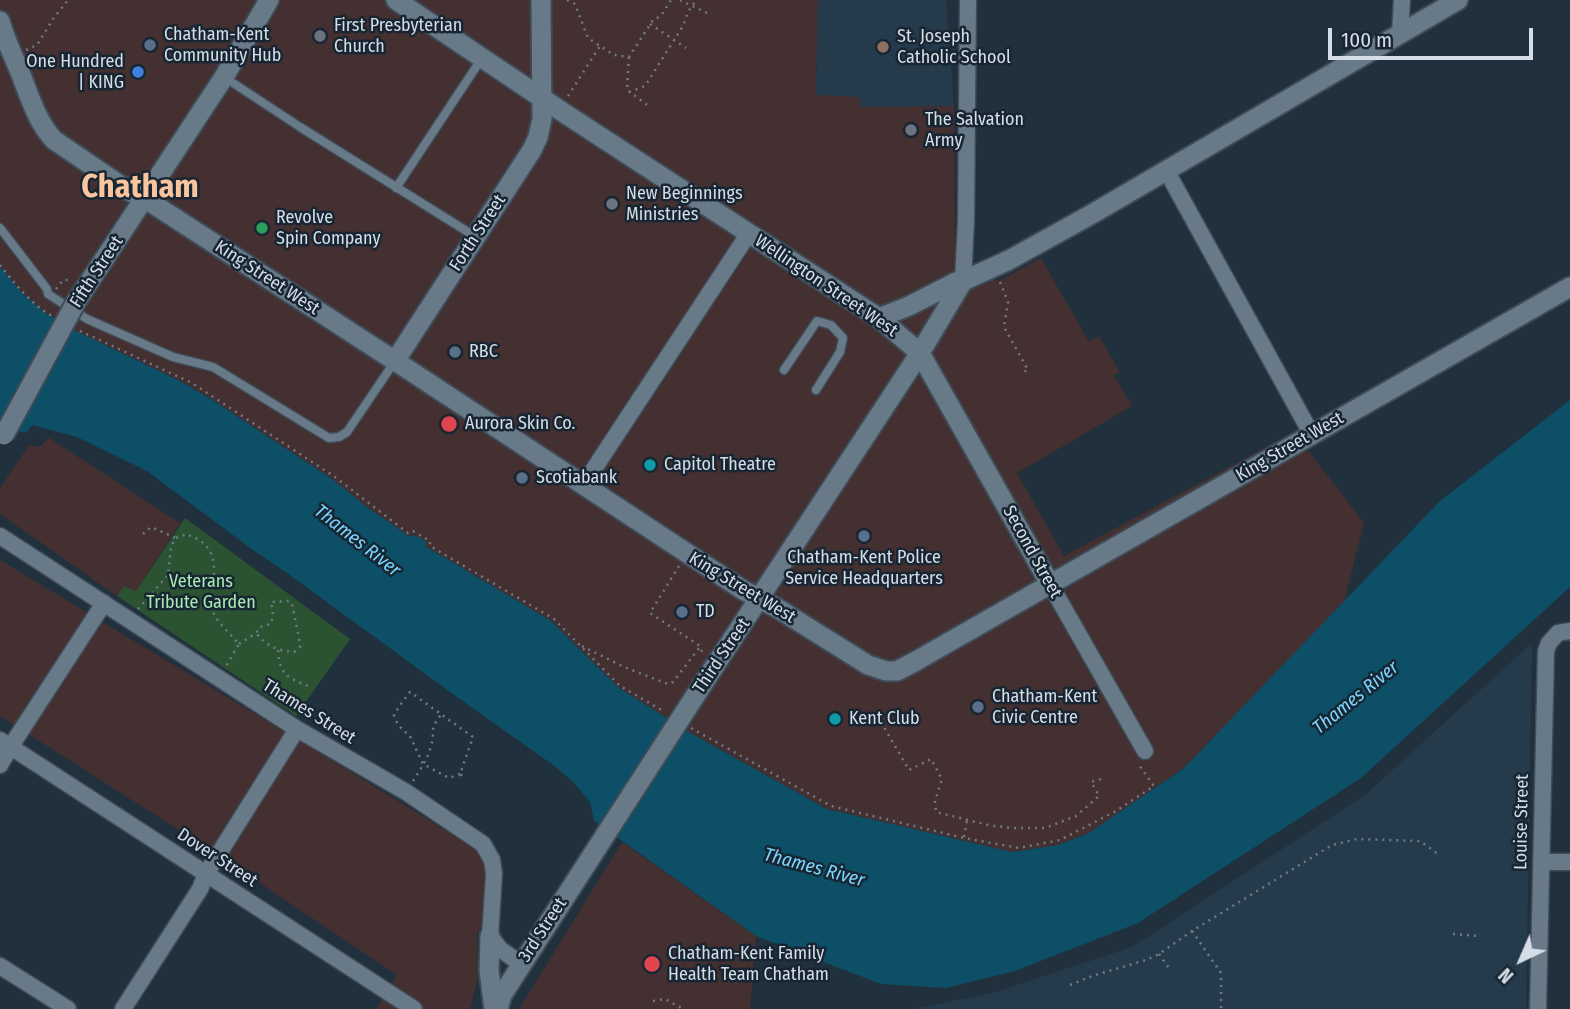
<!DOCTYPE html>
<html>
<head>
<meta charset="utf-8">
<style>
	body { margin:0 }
	#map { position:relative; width:1570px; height:1009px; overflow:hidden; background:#21303d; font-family:"Fira Sans Condensed",sans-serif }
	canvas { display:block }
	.north { position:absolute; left:1486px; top:925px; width:70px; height:70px; -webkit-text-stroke:5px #172632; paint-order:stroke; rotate:224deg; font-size:19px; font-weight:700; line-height:28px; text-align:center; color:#d5dee7 }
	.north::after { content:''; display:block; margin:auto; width:24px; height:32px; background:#d5dee7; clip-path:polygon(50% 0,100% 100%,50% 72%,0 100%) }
	.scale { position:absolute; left:1328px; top:28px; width:205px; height:32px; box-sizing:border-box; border:4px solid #d5dee7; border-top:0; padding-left:9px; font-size:21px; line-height:24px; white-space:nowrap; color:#d5dee7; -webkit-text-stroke:5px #172632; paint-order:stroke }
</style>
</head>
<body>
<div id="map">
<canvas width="1570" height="1009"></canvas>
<div class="north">N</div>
<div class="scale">100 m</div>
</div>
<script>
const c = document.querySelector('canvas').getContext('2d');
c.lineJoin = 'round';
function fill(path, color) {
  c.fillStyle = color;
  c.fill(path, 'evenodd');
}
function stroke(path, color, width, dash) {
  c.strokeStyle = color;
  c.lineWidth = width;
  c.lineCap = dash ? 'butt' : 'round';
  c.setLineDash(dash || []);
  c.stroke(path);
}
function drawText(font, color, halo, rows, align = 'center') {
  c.font = font + ' "Fira Sans Condensed",sans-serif';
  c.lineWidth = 5;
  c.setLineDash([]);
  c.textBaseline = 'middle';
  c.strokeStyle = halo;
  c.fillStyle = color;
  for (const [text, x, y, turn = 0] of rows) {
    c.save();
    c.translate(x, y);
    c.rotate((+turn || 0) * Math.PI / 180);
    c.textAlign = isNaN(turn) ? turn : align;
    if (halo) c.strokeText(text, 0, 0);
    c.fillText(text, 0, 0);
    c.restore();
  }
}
const commercial = new Path2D(`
	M 0,0 L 818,0 L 816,94 L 860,97 L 859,107 L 954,106 L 955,264 L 999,281 L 1041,258 L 1089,342 L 1099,336 L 1120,372 L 1114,375 L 1132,406 L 1017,473 L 1064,556 L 1294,432 L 1364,523 L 1344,602 L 1184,768 L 1089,833 L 1058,845 L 1012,852 L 827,809 L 694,735 L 619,688 L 551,621 L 425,546 L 425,541 L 415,535 L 410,537 L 366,507 L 332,479 L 211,399 L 180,381 L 78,332 L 44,312 L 23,294 L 0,267 Z
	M 49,438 L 180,523 L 136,591 L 124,586 L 117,596 L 0,514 L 0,488 L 29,445 L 39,447 Z
	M 0,560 L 328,758 L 476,849 L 487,863 L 486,917 L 477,935 L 478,978 L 470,1009 L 376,1009 L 397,975 L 212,851 L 0,716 Z
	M 622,842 L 756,936 L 750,1009 L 521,1009 L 521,1006 Z`);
const built = new Path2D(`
	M 818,0 L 946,0 L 954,106 L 859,107 L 859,97 L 816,95 Z
	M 1532,643 L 1526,1009 L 913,1009 L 996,992 L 1132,947 L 1365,795 Z`);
const green = new Path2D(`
	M 185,518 L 350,639 L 296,716 L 117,596 L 124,586 L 136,591 Z`);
const water = new Path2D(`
	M 0,267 L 23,294 L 44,312 L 78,332 L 180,381 L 211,399 L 332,479 L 367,507 L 410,537 L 414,535 L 426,541 L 425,546 L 551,621 L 619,688 L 694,735 L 827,809 L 1012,852 L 1058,845 L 1089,833 L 1184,768 L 1440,501 L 1570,400 L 1570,587 L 1361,778 L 1138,923 L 1015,971 L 946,988 L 881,984 L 756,936 L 594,821 L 590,802 L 574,783 L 556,767 L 450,692 L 287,573 L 253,550 L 147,471 L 77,437 L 32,425 L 26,433 L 0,425 Z`);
const path = new Path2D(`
	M 567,0 L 575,4 L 588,38 L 614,55 L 629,57 L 653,20 L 661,16 L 671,0
	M 680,0 L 707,13
	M 650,24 L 686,48
	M 26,50 L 37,45 L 53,19 L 68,0
	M 629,57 L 627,90 L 650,107
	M 629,92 L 645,86 L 683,26 L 688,12 L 696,0
	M 568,96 L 600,46
	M 0,265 C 14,283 32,305 52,316
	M 1000,282 L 1008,302 L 1004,327 L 1028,370 L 1020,374
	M 56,289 L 63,280 L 69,280
	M 80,331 L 192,383 L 335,477 L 408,533 L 413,531 L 430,541 L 430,546 L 554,619 L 620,686 L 665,712
	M 143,534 L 151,527 L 176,538
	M 679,566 L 650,613 L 700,646
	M 138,609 L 168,575 L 171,546 L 176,538 L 187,534 C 192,537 198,539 202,542 C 221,557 213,584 208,603 L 218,621 L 239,644 L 226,666
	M 239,644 L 256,633 L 260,627 L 271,624 L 273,615 L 271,602 L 289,601 L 292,604 L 299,638 L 300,647 L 294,652 C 276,650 268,647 256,633
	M 582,646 L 624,667 L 668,684 L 673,682 L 700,647 L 703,654
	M 278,650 C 280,677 288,677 310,687
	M 881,722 L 909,770 L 931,759 L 942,779 L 935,801 L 936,812 L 988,825 L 1012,828 L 1045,828 L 1076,816 L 1099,796 L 1091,782 L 1101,779
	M 691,728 L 831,806 L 964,838 L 1019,848 L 1060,840 L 1116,811 L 1154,786 L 1139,765
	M 460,774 L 449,778 L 423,764 L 409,734 L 403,731 L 396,721 L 394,715 L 400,705 L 410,692 L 473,737 L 460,774 L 464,778
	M 413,781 C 420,770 428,758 431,746 C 436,730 428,731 441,715
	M 964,837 L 967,820
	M 1192,931 L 1221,973 L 1221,1009
	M 1453,934 L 1478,936
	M 1159,954 L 1171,971
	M 1070,985 L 1092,976 L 1146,960 L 1159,954 L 1192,931 L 1332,845 L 1357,839 L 1420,841 L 1438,854
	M 653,1001 L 665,999 L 683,1009`);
const service = new Path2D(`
	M 224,77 L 300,127 L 476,237
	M 396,188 L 482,58
	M 0,228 L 47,289 L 48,294 L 87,319 L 173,357 L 213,367 L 329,438 L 339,437 L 347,432 L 395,361
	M 784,370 L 817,321 L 831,325 L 843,338 L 840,352 L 816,390`);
const minor = new Path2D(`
	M 1400,33 L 1402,0
	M 1166,170 L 1312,435
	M 963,281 L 966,220 L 968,0
	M 584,484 L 749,233
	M 0,536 L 297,729 L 406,792 L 483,844 L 492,860 L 494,874 L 490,936 L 500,949 L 521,964
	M 1050,584 L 1145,751
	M 0,740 L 414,1009
	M 0,765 L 11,746 L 104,603
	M 1541,862 L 1570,862
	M 0,966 L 68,1009
	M 123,1009 L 200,889 L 206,874 L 297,729
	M 1538,1009 L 1546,651 L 1549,643 L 1558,633 L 1570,631`);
const tertiary = new Path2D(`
	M 396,0 L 564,113 L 879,318 L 920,353 L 1050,584
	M 0,21 C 5,39 13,55 20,72 C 29,95 37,122 54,140 L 129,191 L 144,198 L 412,372 L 743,590 L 777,608 L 868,665 L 886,671 L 897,671 L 916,661 L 1570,287
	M 76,302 L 224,77 L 269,0
	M 879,318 L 909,306 L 956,282 L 963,281
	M 395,361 L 532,150 L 538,137 L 542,119 L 541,0
	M 697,693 L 920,353 L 963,281 L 1009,260 L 1092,214 L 1458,0
	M 490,936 L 489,971 L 494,1009
	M 498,1009 L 502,995 L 593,854`);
const tertiaryBridge = new Path2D(`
	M 4,435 L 76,302
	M 593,854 L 697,693`);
const markers = [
	[320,36,7,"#6b7280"],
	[150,45,7,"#5c6f8a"],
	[883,47,7,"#8d6e63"],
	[138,72,7,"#3f7fe0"],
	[911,130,7,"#6b7280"],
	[612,204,7,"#6b7280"],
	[262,228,7,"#2e9e5b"],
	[455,352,7,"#5c6f8a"],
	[449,424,9,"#e0444e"],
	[650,465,7,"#0f9aa8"],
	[522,478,7,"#5c6f8a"],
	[864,536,7,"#5c6f8a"],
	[682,612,7,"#5c6f8a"],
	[978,707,7,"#5c6f8a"],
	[835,719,7,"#0f9aa8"],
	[652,964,9,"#e0444e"]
];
const poiNames = [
	["First Presbyterian",334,26],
	["Church",334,47],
	["Chatham-Kent",164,35],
	["Community Hub",164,56],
	["St. Joseph",897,37],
	["Catholic School",897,58],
	["One Hundred",124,62,"right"],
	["| KING",124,83,"right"],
	["The Salvation",925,120],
	["Army",925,141],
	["New Beginnings",626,194],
	["Ministries",626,215],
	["Revolve",276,218],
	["Spin Company",276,239],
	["RBC",469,352],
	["Aurora Skin Co.",465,424],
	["Capitol Theatre",664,465],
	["Scotiabank",536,478],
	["Chatham-Kent Police",864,558,"center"],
	["Service Headquarters",864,579,"center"],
	["TD",696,612],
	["Chatham-Kent",992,697],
	["Civic Centre",992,718],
	["Kent Club",849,719],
	["Chatham-Kent Family",668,954],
	["Health Team Chatham",668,975]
];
const streetNames = [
	["Forth Street",478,233,-57],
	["Fifth Street",97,272,-57],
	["King Street West",267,278,33],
	["Wellington Street West",826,286,34],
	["King Street West",1290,447,-30],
	["Second Street",1032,552,61],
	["King Street West",742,588,31],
	["Third Street",722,656,-56],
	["Thames Street",309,712,32],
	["Louise Street",1522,822,-89],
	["Dover Street",217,858,33],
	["3rd Street",543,930,-57]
];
const parkNames = [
	["Veterans",201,582],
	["Tribute Garden",201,603]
];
const waterNames = [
	["Thames River",357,541,38],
	["Thames River",1356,698,-39],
	["Thames River",814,868,15]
];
const townNames = [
	["Chatham",140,188]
];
fill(commercial, '#442f31');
fill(built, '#253a4b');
fill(green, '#2b5332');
fill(water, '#0c4f67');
stroke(service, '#3e4b56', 11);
stroke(minor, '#3e4b56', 19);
stroke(tertiary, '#3e4b56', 23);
stroke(path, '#6e7b86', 2.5, [2, 5]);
stroke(service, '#687988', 8);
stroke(minor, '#687988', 16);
stroke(tertiary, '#687988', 19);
stroke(tertiaryBridge, '#3e4b56', 23, []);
stroke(tertiaryBridge, '#687988', 19);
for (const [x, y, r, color] of markers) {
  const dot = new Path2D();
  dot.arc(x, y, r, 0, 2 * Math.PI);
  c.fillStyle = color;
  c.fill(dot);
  stroke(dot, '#172632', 2.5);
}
drawText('18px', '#d5dee7', '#172632', poiNames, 'left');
drawText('18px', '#d5dee7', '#172632', streetNames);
drawText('18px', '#a8eab0', '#172632', parkNames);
drawText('italic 19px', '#7ad5fd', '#172632', waterNames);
drawText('bold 32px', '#fac49e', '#172632', townNames);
</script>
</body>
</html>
